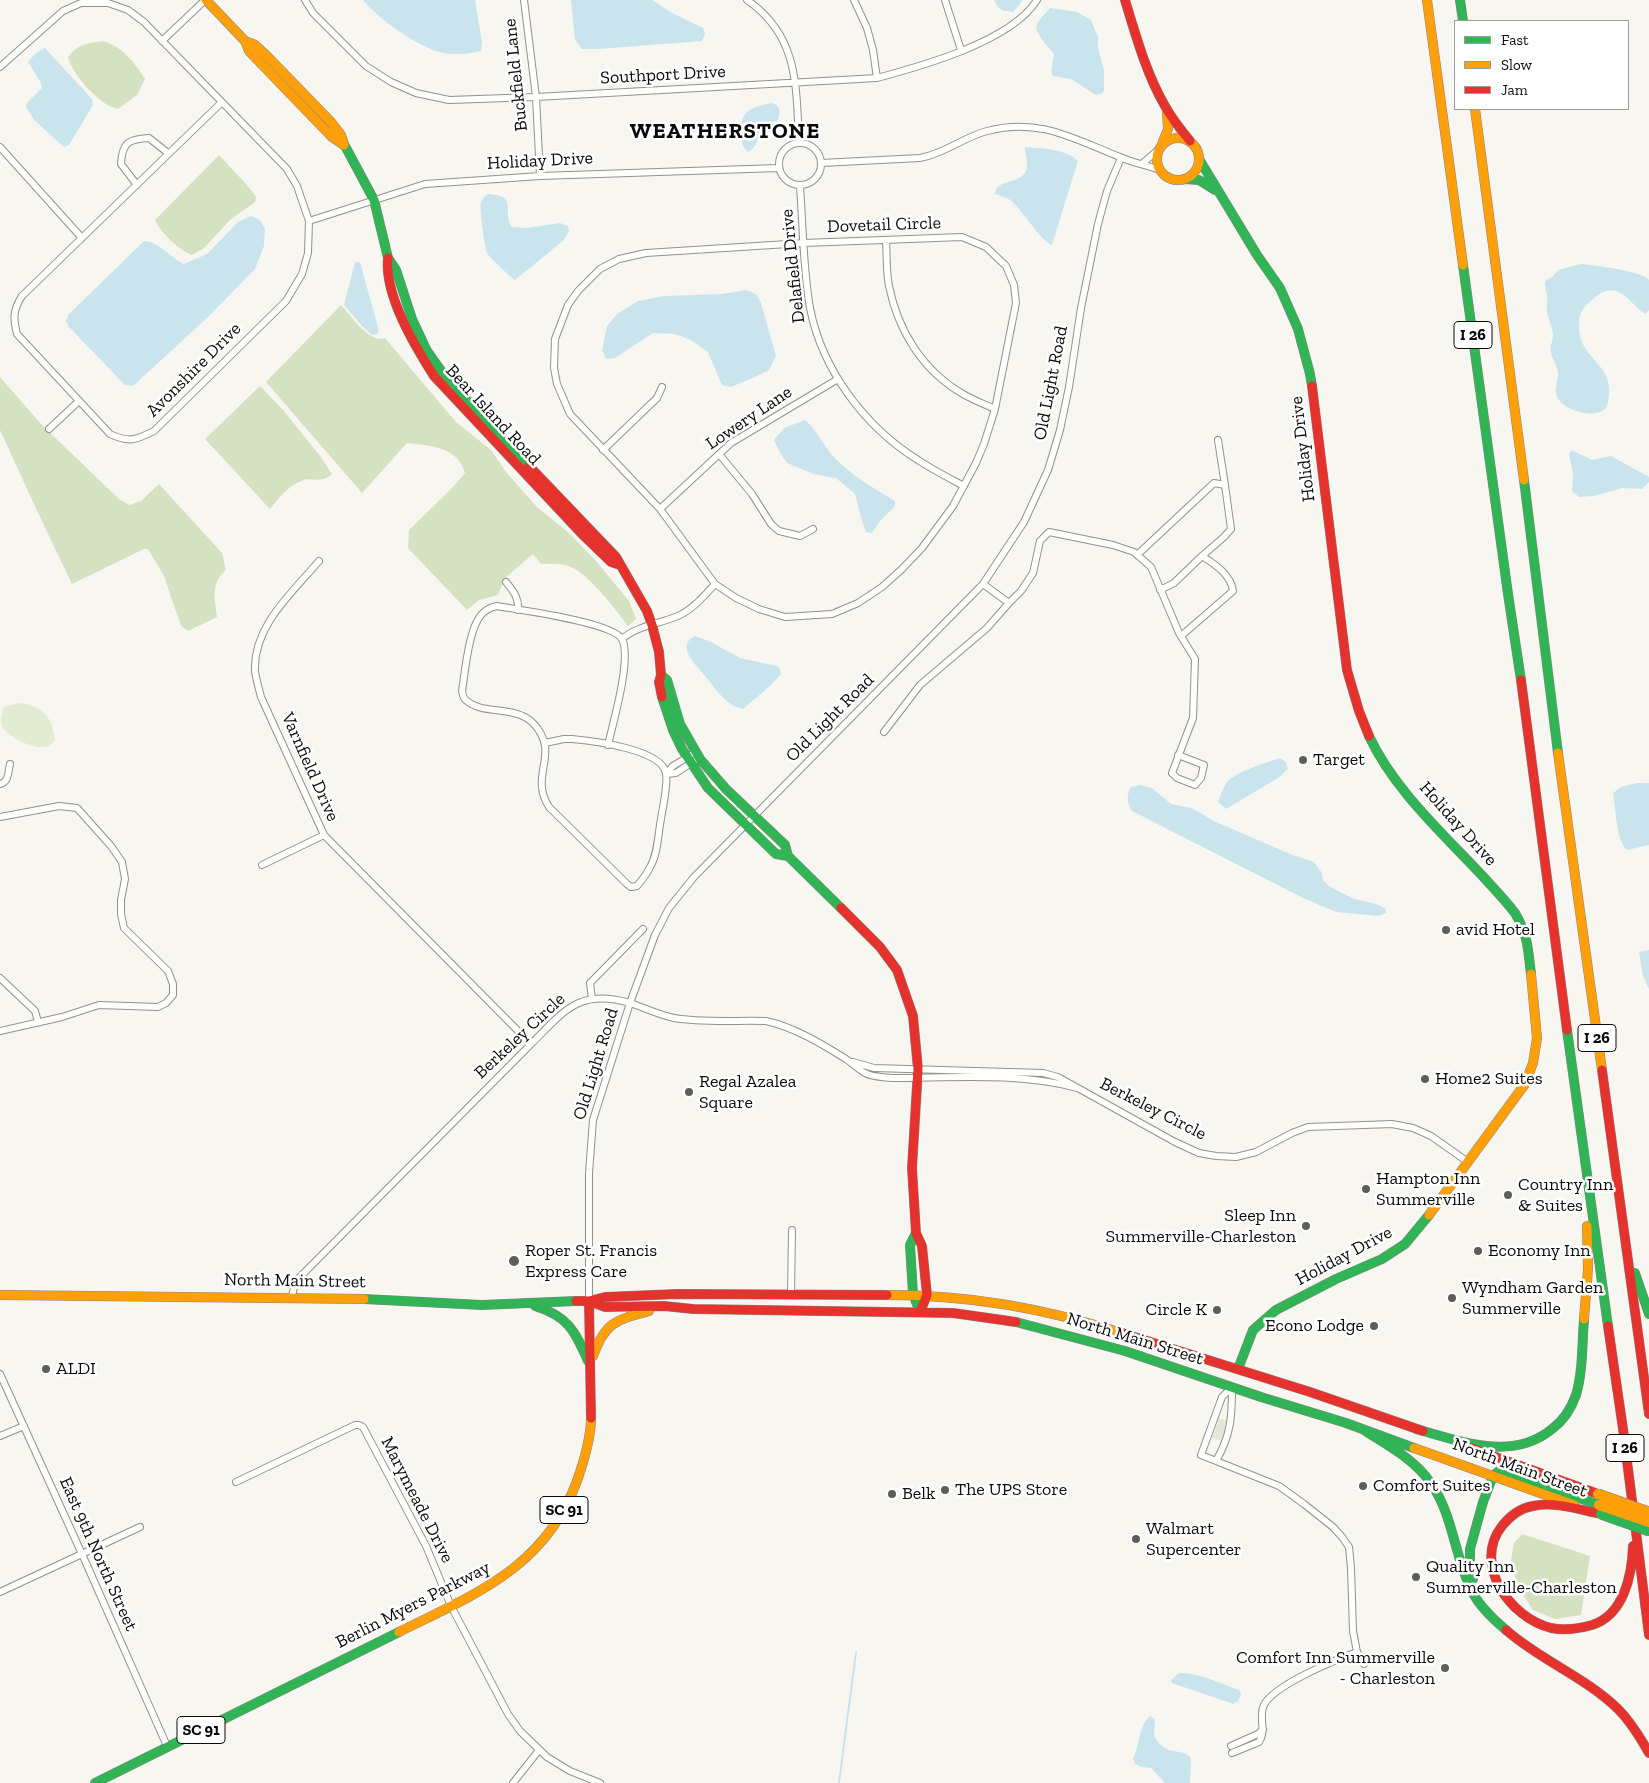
<!DOCTYPE html>
<html>
<head>
<meta charset="utf-8">
<style>
	body { margin:0 }
	#map { position:relative; width:1649px; height:1783px; overflow:hidden; background:#f8f6f0; font-family:"Zilla Slab",serif }
	canvas { display:block }
	.legend { position:absolute; left:1454px; top:20px; width:175px; height:90px; box-sizing:border-box; background:#fff; border:1px solid #9d9d9d; margin:0; padding:6px 9px; list-style:none; font-size:15px; color:#0b0b0b }
	.legend li { display:flex; align-items:center; gap:10px; height:25px }
	.legend b { width:25px; border:1px solid #9d9d9d }
</style>
</head>
<body>
<div id="map">
<canvas width="1649" height="1783"></canvas>
<ul class="legend">
<li><b style="height:6px;background:#30b455"></b>Fast</li>
<li><b style="height:6px;background:#ff9f0a"></b>Slow</li>
<li><b style="height:6px;background:#e5322d"></b>Jam</li>
</ul>
</div>
<script>
const c = document.querySelector('canvas').getContext('2d');
c.lineJoin = 'round';
function fill(path, color) {
  c.fillStyle = color;
  c.fill(path, 'evenodd');
}
function stroke(path, color, width, dash) {
  c.strokeStyle = color;
  c.lineWidth = width;
  c.lineCap = dash ? 'butt' : 'round';
  c.setLineDash(dash || []);
  c.stroke(path);
}
function drawText(font, color, halo, rows, align = 'center') {
  c.font = font + ' "Zilla Slab",serif';
  c.lineWidth = 5;
  c.setLineDash([]);
  c.textBaseline = 'middle';
  c.strokeStyle = halo;
  c.fillStyle = color;
  for (const [text, x, y, turn = 0] of rows) {
    c.save();
    c.translate(x, y);
    c.rotate((+turn || 0) * Math.PI / 180);
    c.textAlign = isNaN(turn) ? turn : align;
    if (halo) c.strokeText(text, 0, 0);
    c.fillText(text, 0, 0);
    c.restore();
  }
}
const green = new Path2D(`
	M 19,703 C 43,706 53,717 55,741 C 52,743 51,745 48,746 C 35,751 9,738 2,726 C 0,720 1,714 4,707 Z`);
const forest = new Path2D(`
	M 103,41 C 123,47 134,62 145,79 L 137,95 L 118,109 C 100,106 72,74 68,57 C 78,44 88,43 103,41 Z
	M 219,155 L 246,184 L 256,197 L 255,202 L 230,220 L 204,248 L 192,255 C 180,251 160,232 155,220 Z
	M 341,305 C 351,316 370,344 385,338 L 456,422 L 491,450 L 506,472 L 537,507 L 569,533 L 596,561 L 629,601 L 636,619 L 628,626 C 615,609 588,572 568,566 C 560,563 549,564 541,564 L 533,554 L 505,578 L 498,595 L 479,600 L 467,610 L 408,548 L 409,530 L 453,487 L 465,473 C 457,446 431,446 407,443 L 362,493 L 266,382 Z
	M 0,377 L 42,425 L 119,499 L 129,505 L 141,501 L 159,484 L 222,553 L 226,570 C 210,584 215,598 217,617 L 188,631 L 181,626 L 164,576 L 148,549 L 144,549 L 72,584 L 39,515 L 0,430 Z
	M 260,386 L 284,411 L 320,456 L 332,474 C 319,485 313,476 301,481 C 288,486 278,499 270,509 L 205,439 Z
	M 1522,1534 L 1590,1556 L 1581,1615 L 1555,1619 L 1533,1610 L 1517,1586 L 1511,1560 L 1514,1543 Z`);
const cemetery = new Path2D(`
	M 1219,1418 L 1228,1421 L 1221,1441 L 1212,1438 Z`);
const water = new Path2D(`
	M 363,0 L 475,0 L 482,42 L 481,51 C 467,54 453,56 439,52 C 416,45 378,19 363,0 Z
	M 571,0 L 652,0 L 672,13 L 703,28 L 705,34 L 702,41 L 599,49 L 582,49 L 575,40 Z
	M 994,0 L 1023,0 L 1013,12 C 1003,11 998,10 994,0 Z
	M 1050,8 L 1077,12 L 1091,20 L 1098,37 L 1098,48 L 1104,70 L 1104,91 L 1101,94 L 1096,95 L 1071,79 L 1053,76 L 1051,72 L 1054,54 C 1049,47 1033,33 1037,24 C 1040,18 1046,13 1050,8 Z
	M 45,48 L 92,99 L 93,105 L 69,145 L 64,147 L 34,120 L 26,107 L 27,103 L 42,88 L 41,83 L 28,62 L 36,53 Z
	M 771,103 C 781,105 781,114 777,121 L 765,123 L 759,128 C 758,139 758,146 748,152 C 742,147 741,141 741,133 C 740,110 751,108 771,103 Z
	M 1025,147 C 1041,148 1067,149 1078,161 L 1052,245 C 1040,241 1023,210 1010,200 C 1006,197 1000,196 995,194 C 996,178 1020,185 1026,171 C 1029,163 1025,155 1025,147 Z
	M 488,194 C 520,196 501,211 512,227 L 527,228 L 560,223 L 568,226 L 569,231 L 564,240 L 515,280 C 512,278 489,257 487,253 C 485,250 479,206 481,203 C 482,199 485,196 488,194 Z
	M 251,216 L 260,220 L 265,229 L 264,246 L 255,269 L 208,317 L 133,386 L 125,385 L 69,327 L 66,321 L 68,315 L 144,241 C 158,241 171,258 184,264 L 207,254 L 238,222 Z
	M 355,262 L 360,262 L 379,331 L 377,334 L 372,335 L 362,326 L 344,305 Z
	M 1581,264 C 1593,265 1642,271 1649,280 L 1649,310 L 1646,314 C 1636,310 1630,296 1616,291 C 1606,288 1599,294 1592,300 C 1583,307 1579,313 1579,325 C 1578,359 1613,362 1609,396 C 1608,400 1608,407 1604,410 C 1592,419 1558,409 1556,393 C 1555,387 1558,380 1558,374 C 1558,366 1552,360 1551,352 C 1550,346 1553,340 1553,333 C 1552,326 1548,319 1547,311 C 1546,306 1548,302 1547,296 C 1547,291 1544,287 1545,281 L 1552,277 L 1558,270 Z
	M 746,290 L 756,294 L 761,303 L 776,356 L 769,370 L 755,377 L 731,387 L 722,385 L 708,352 L 691,340 L 675,334 L 653,333 L 615,358 L 606,359 L 602,350 L 607,326 L 617,314 L 638,301 L 664,296 L 722,294 Z
	M 805,420 C 817,430 823,445 834,457 C 849,474 875,489 895,501 L 895,506 L 880,521 L 872,533 L 866,532 L 861,518 L 855,494 L 836,478 L 813,474 L 787,463 L 780,453 L 774,440 L 784,428 Z
	M 1572,450 L 1592,460 L 1611,456 L 1649,477 L 1649,482 L 1642,489 L 1623,488 L 1594,496 L 1579,497 L 1572,491 L 1573,475 L 1569,454 Z
	M 695,636 L 711,642 L 740,658 L 777,666 L 780,669 L 781,674 L 770,686 L 743,709 C 726,706 716,689 706,677 C 697,666 674,646 695,636 Z
	M 1280,758 L 1286,762 L 1288,769 L 1278,778 L 1226,809 L 1218,802 C 1220,796 1223,789 1226,783 C 1233,773 1267,762 1280,758 Z
	M 1637,783 L 1649,783 L 1649,845 L 1627,850 C 1616,841 1616,809 1613,793 L 1621,787 Z
	M 1140,785 L 1152,788 L 1171,804 L 1192,808 L 1214,821 L 1290,854 L 1314,862 L 1322,873 L 1323,880 L 1329,886 L 1354,899 L 1376,904 L 1386,909 L 1386,913 L 1379,916 L 1336,912 L 1303,898 L 1132,811 C 1127,803 1126,795 1131,787 Z
	M 1649,950 L 1649,989 L 1643,976 L 1639,952 Z
	M 1179,1673 C 1197,1672 1222,1684 1239,1690 L 1241,1693 C 1240,1699 1238,1702 1233,1704 L 1172,1683 L 1171,1680 Z
	M 1150,1716 L 1155,1719 L 1154,1736 C 1167,1759 1182,1746 1191,1758 L 1190,1783 L 1165,1783 L 1151,1768 L 1141,1767 L 1135,1764 L 1133,1759 C 1140,1746 1138,1726 1150,1716 Z`);
const stream = new Path2D(`
	M 839,1783 L 856,1652`);
const street = new Path2D(`
	M 305,0 L 313,13 L 366,66 L 391,82 L 416,93 L 449,100 L 536,97 L 877,78 C 922,66 1012,41 1037,0
	M 524,0 L 536,97 L 540,176
	M 747,0 C 799,36 796,86 799,142
	M 854,0 L 867,28 L 873,50 L 877,78
	M 945,0 L 961,50
	M 162,41 L 205,0
	M 0,67 L 63,11 L 81,3 L 108,3 L 128,10 L 144,22 L 287,169 L 297,186 L 309,221 L 308,253 L 302,274 L 286,301 L 154,431 C 136,440 129,443 110,434 L 17,334 C 13,318 13,310 22,296 L 222,102
	M779 164a21 21 0 1 1 42 0a21 21 0 1 1-42 0Z
	M 0,147 L 82,238
	M 821,163 L 920,158 C 944,154 964,137 987,131 C 1039,117 1074,139 1120,157 C 1133,163 1147,165 1160,170
	M 1143,163 L 1158,150
	M 137,185 L 121,164 C 122,143 128,139 149,138 L 168,153
	M 800,186 C 803,226 803,268 810,308 C 822,370 865,427 918,460 C 933,470 949,478 964,486
	M 309,221 L 425,184 L 540,176 L 778,168
	M 962,237 L 986,247 L 1006,266 L 1014,285 L 1016,303 L 995,409 L 984,444 L 976,463 L 953,506 L 922,548 L 902,569 L 882,587 L 858,603 L 832,614 L 785,617 L 759,609 L 736,598 L 715,584 L 660,509 L 570,414 L 557,384 L 554,368 L 555,339 L 568,305 L 578,291 L 600,269 L 619,259 L 646,253 L 804,243 Z
	M 886,240 C 887,255 886,271 889,286 C 898,331 923,371 963,394 C 973,400 984,404 995,409
	M 49,429 L 79,401
	M 1218,440 L 1225,485
	M 603,450 L 657,398 L 662,387
	M 719,454 L 752,494 L 771,524 L 779,531 L 800,536 L 813,529
	M 660,509 L 731,443 L 838,379
	M 1137,555 L 1214,483 L 1225,485 L 1231,529 L 1224,537 L 1202,556 C 1216,565 1231,575 1233,591 L 1181,636
	M 319,561 C 292,593 253,626 255,671 C 256,679 259,689 261,697 L 324,835 L 531,1044
	M 506,582 C 513,591 519,597 518,610
	M 983,584 L 1009,603 L 1021,591 L 1033,573 L 1040,541 L 1049,532 L 1113,545 L 1134,552 L 1151,567 L 1179,633 L 1195,659 L 1193,718 L 1172,773 L 1177,778 L 1195,785 L 1201,778 L 1204,765 L 1178,755
	M 1160,590 L 1174,583 L 1202,556
	M 622,639 C 638,625 661,624 680,615 C 694,608 705,595 715,584
	M 884,732 L 920,685 L 987,628 L 1009,603
	M 545,743 L 564,739 L 572,739 C 593,741 661,749 666,773 C 668,787 663,805 661,819 C 658,834 658,854 650,867 C 647,874 642,880 637,886 L 631,887 L 627,884 L 549,807 C 528,774 562,754 533,723 C 515,705 483,715 467,701 C 463,699 463,695 462,691 C 465,672 469,625 483,613 C 487,609 492,607 497,606 C 519,610 612,622 622,639 C 632,658 613,723 608,745
	M 666,774 L 676,773 L 694,761
	M 666,774 L 673,766 L 696,752
	M 0,784 C 9,782 8,772 10,764
	M 0,817 L 59,806 L 77,808 L 111,846 L 122,862 L 125,879 L 121,900 L 121,914 L 124,928 L 168,971 L 173,984 L 173,995 L 166,1003 L 158,1007 L 99,1005 L 62,1017 L 0,1031
	M 262,865 L 324,835
	M 0,978 L 35,1011 L 38,1022
	M 592,999 L 590,983 L 643,929
	M 853,1062 L 874,1068 L 1043,1073 L 1058,1077 L 1175,1142 L 1199,1153 L 1216,1156 L 1236,1157 L 1256,1152 L 1292,1133 L 1308,1127 L 1392,1124 L 1413,1128 L 1431,1136 L 1468,1162
	M 791,1295 L 792,1230
	M 292,1297 L 295,1282 L 531,1044 C 564,1011 579,988 630,1003 C 645,1008 659,1015 674,1018 C 704,1023 736,1020 766,1021 C 794,1027 822,1044 846,1059 C 852,1063 858,1069 865,1073 C 872,1077 882,1077 891,1078 C 951,1078 1018,1072 1077,1088
	M 589,1301 L 589,1173 L 593,1120 L 630,1003 L 655,935 L 669,908 L 694,877 L 983,584 L 1024,522 L 1048,470 L 1060,430 L 1069,387 L 1081,308 L 1098,224 L 1107,191 L 1121,158
	M 0,1374 L 82,1554 L 167,1746
	M 1232,1387 L 1222,1397 L 1201,1455 L 1279,1486 L 1304,1504 L 1333,1527 L 1342,1537 L 1349,1547 L 1351,1568 L 1353,1631 L 1357,1652 L 1364,1664
	M 0,1436 L 24,1426
	M 1216,1461 C 1231,1435 1232,1417 1232,1387
	M 236,1482 L 355,1425 L 359,1425 L 363,1427 L 426,1546 L 451,1606 L 508,1714 L 520,1731 L 547,1757 L 570,1771 L 600,1783
	M 0,1592 L 140,1527
	M 1231,1746 L 1258,1734 L 1263,1729
	M 1232,1753 L 1259,1742 C 1267,1731 1258,1717 1264,1705 C 1274,1685 1335,1660 1357,1652
	M 513,1783 L 539,1750`);
const fast = new Path2D(`
	M 1460,0 L 1463,21
	M 344,144 L 374,200 L 388,258 L 396,270 L 412,319 L 427,351 L 444,375 L 460,393 L 529,466
	M 1199,159 L 1257,255 L 1280,288 L 1298,329 L 1310,374 L 1312,386
	M 1184,179 L 1199,180 L 1215,190
	M 1463,265 L 1508,594 L 1521,680
	M 1524,480 L 1558,753
	M 661,675 L 667,680 L 680,724 L 700,759 L 726,789 L 785,845 L 788,856 L 841,908
	M 662,697 L 673,730 L 682,749 L 708,788 L 776,854 L 788,856
	M 1369,736 C 1400,803 1470,856 1515,913 C 1528,935 1528,949 1531,974
	M 1567,1030 L 1608,1326
	M 916,1233 L 910,1245 L 913,1294 L 920,1312
	M 1635,1273 L 1649,1314
	M 364,1299 L 482,1305 L 576,1301
	M 535,1306 C 568,1316 575,1331 588,1361
	M 1016,1322 L 1125,1351 L 1261,1397 L 1346,1423 L 1414,1448
	M 1238,1369 L 1253,1330 L 1276,1310 L 1336,1279 L 1382,1259 L 1405,1244 L 1429,1215
	M 1416,1429 C 1460,1441 1512,1462 1552,1429 C 1563,1421 1571,1409 1576,1395 C 1583,1371 1582,1344 1584,1319
	M 1364,1430 C 1387,1445 1414,1459 1430,1482 C 1454,1515 1454,1558 1473,1593 C 1480,1607 1493,1619 1506,1630
	M 1473,1579 L 1470,1568 L 1470,1549 L 1483,1502 L 1493,1476 L 1500,1470 L 1599,1505
	M 95,1783 L 399,1632`);
const slow = new Path2D(`
	M 206,0 L 245,41 L 255,45 L 267,56 L 331,122 L 341,135 L 344,144
	M 1427,0 L 1463,265
	M 245,41 L 249,51 L 332,137 L 344,145
	M 1475,109 L 1524,480
	M1157 159a21 21 0 1 1 42 0a21 21 0 1 1-42 0Z
	M 1162,144 L 1168,129 L 1167,113
	M 1558,753 L 1602,1070
	M 1429,1215 L 1525,1084 L 1533,1063 L 1537,1038 L 1531,974
	M 0,1295 L 364,1299
	M 887,1295 C 971,1295 1042,1308 1122,1333
	M 1584,1319 L 1588,1269 L 1587,1226
	M 593,1356 C 605,1322 616,1320 649,1311
	M 1414,1448 L 1574,1505
	M 399,1632 C 475,1594 545,1568 577,1481 C 584,1461 591,1439 591,1418`);
const jam = new Path2D(`
	M 1125,0 C 1136,36 1146,73 1165,106 C 1172,119 1181,130 1190,141
	M 388,258 C 384,295 415,346 434,376 L 583,535 L 611,562 L 620,565
	M 1312,386 L 1347,670 L 1359,711 L 1369,736
	M 529,466 L 616,557 L 647,611 L 652,625 L 659,652 L 661,675 L 659,682 L 662,697
	M 1521,680 L 1567,1030
	M 841,908 L 880,947 L 897,970 L 913,1016 L 918,1069 L 912,1168 L 916,1233 L 922,1246 L 927,1295 L 920,1312
	M 1602,1070 L 1649,1414
	M 576,1301 L 589,1301 L 605,1297 L 677,1294 L 887,1295
	M 589,1301 L 605,1307 L 664,1306 L 693,1309 L 953,1313 L 1016,1322
	M 589,1301 L 591,1418
	M 1608,1326 L 1623,1429 L 1649,1635
	M 1122,1333 L 1310,1392 L 1423,1431
	M 1460,1444 L 1598,1494
	M 1601,1514 C 1580,1510 1555,1501 1533,1506 C 1520,1508 1510,1516 1502,1526 C 1472,1564 1510,1618 1551,1628 C 1566,1631 1578,1629 1592,1625 C 1624,1615 1632,1575 1633,1546
	M 1506,1630 C 1540,1660 1585,1677 1618,1709 C 1631,1722 1640,1737 1649,1753`);
const fastBridge = new Path2D(`
	M 1601,1514 L 1649,1531`);
const slowBridge = new Path2D(`
	M 1598,1494 L 1649,1512
	M 1599,1505 L 1649,1522`);
const markers = [
	[1303,760,5,"#5e5d5b"],
	[1446,930,5,"#5e5d5b"],
	[1425,1079,5,"#5e5d5b"],
	[689,1092,5,"#5e5d5b"],
	[1366,1189,5,"#5e5d5b"],
	[1508,1195,5,"#5e5d5b"],
	[1306,1226,5,"#5e5d5b"],
	[1478,1251,5,"#5e5d5b"],
	[514,1261,6,"#5e5d5b"],
	[1452,1298,5,"#5e5d5b"],
	[1217,1310,5,"#5e5d5b"],
	[1374,1326,5,"#5e5d5b"],
	[46,1369,5,"#5e5d5b"],
	[1363,1486,5,"#5e5d5b"],
	[945,1490,5,"#5e5d5b"],
	[892,1494,5,"#5e5d5b"],
	[1136,1539,5,"#5e5d5b"],
	[1416,1577,5,"#5e5d5b"],
	[1445,1668,5,"#5e5d5b"]
];
const shields = [
	[1473,335,38],
	[1597,1038,38],
	[1625,1448,38],
	[564,1510,48],
	[201,1730,48]
];
const shieldNames = [
	["I 26",1473,335],
	["I 26",1597,1038],
	["I 26",1625,1448],
	["SC 91",564,1510],
	["SC 91",201,1730]
];
const streetNames = [
	["Buckfield Lane",516,75,-96],
	["Southport Drive",663,75,-3],
	["Holiday Drive",540,161,-3],
	["Dovetail Circle",884,225,-2],
	["Delafield Drive",793,266,-96],
	["Avonshire Drive",194,370,-45],
	["Old Light Road",1051,383,-79],
	["Bear Island Road",493,415,47],
	["Lowery Lane",749,418,-34],
	["Holiday Drive",1303,449,-97],
	["Old Light Road",830,718,-45],
	["Varnfield Drive",310,767,66],
	["Holiday Drive",1458,824,48],
	["Berkeley Circle",520,1036,-43],
	["Old Light Road",596,1064,-73],
	["Berkeley Circle",1153,1109,27],
	["Holiday Drive",1344,1256,-28],
	["North Main Street",295,1281,1],
	["North Main Street",1135,1339,17],
	["North Main Street",1520,1468,20],
	["Marymeade Drive",417,1500,63],
	["East 9th North Street",98,1554,66],
	["Berlin Myers Parkway",413,1605,-27]
];
const poiNames = [
	["Target",1313,760],
	["avid Hotel",1456,930],
	["Home2 Suites",1435,1079],
	["Regal Azalea",699,1082],
	["Square",699,1103],
	["Hampton Inn",1376,1179],
	["Summerville",1376,1200],
	["Country Inn",1518,1185],
	["& Suites",1518,1206],
	["Sleep Inn",1296,1216,"right"],
	["Summerville-Charleston",1296,1237,"right"],
	["Roper St. Francis",525,1251],
	["Express Care",525,1272],
	["Economy Inn",1488,1251],
	["Wyndham Garden",1462,1288],
	["Summerville",1462,1309],
	["Circle K",1207,1310,"right"],
	["Econo Lodge",1364,1326,"right"],
	["ALDI",56,1369],
	["Comfort Suites",1373,1486],
	["The UPS Store",955,1490],
	["Belk",902,1494],
	["Walmart",1146,1529],
	["Supercenter",1146,1550],
	["Quality Inn",1426,1567],
	["Summerville-Charleston",1426,1588],
	["Comfort Inn Summerville",1435,1658,"right"],
	["- Charleston",1435,1679,"right"]
];
const districtNames = [
	["WEATHERSTONE",725,132]
];
fill(green, '#e3ebd2');
fill(forest, '#d4e2c1');
fill(cemetery, '#e4e7d6');
fill(water, '#cae4ee');
stroke(stream, '#cae4ee', 2);
stroke(street, '#92918e', 8);
stroke(fast, '#888785', 10);
stroke(slow, '#888785', 10);
stroke(jam, '#888785', 10);
stroke(street, '#fefefd', 6);
stroke(fast, '#30b455', 9);
stroke(slow, '#ff9f0a', 9);
stroke(jam, '#e5322d', 9);
stroke(fastBridge, '#7f7e7b', 11, []);
stroke(slowBridge, '#7f7e7b', 11, []);
stroke(fastBridge, '#30b455', 10);
stroke(slowBridge, '#ff9f0a', 10);
for (const [x, y, r, color] of markers) {
  const dot = new Path2D();
  dot.arc(x, y, r, 0, 2 * Math.PI);
  c.fillStyle = color;
  c.fill(dot);
  stroke(dot, '#fff', 2);
}
for (const [x, y, w] of shields) {
  const box = new Path2D();
  box.roundRect(x - w / 2, y - 13.5, w, 27, 4);
  c.fillStyle = '#fff';
  c.fill(box);
  stroke(box, '#0b0b0b', 1);
}
drawText('bold 16px', '#0b0b0b', null, shieldNames);
drawText('18px', '#0b0b0b', '#fff', streetNames);
drawText('18px', '#0b0b0b', '#fff', poiNames, 'left');
c.letterSpacing = '1px';
drawText('bold 22px', '#0b0b0b', '#fff', districtNames);
c.letterSpacing = '0px';
</script>
</body>
</html>
